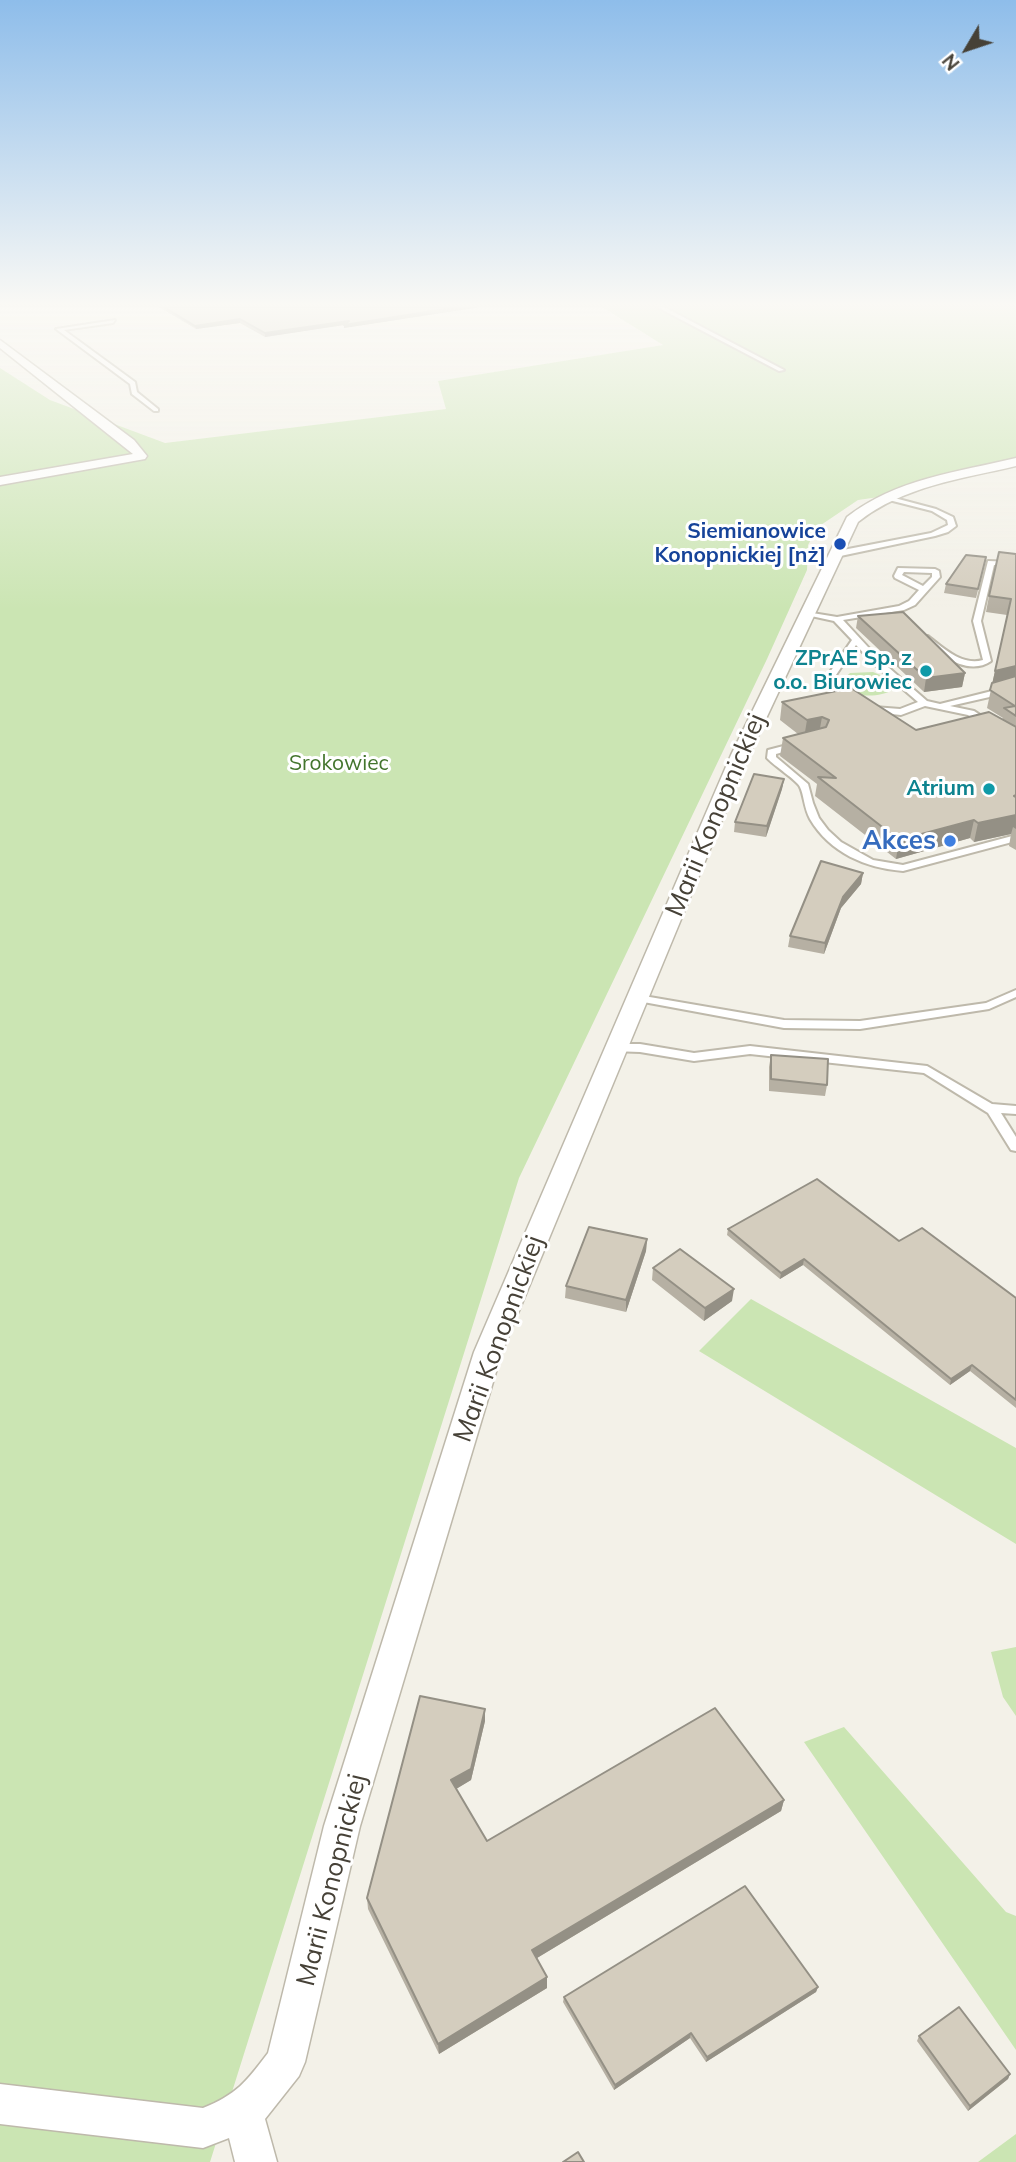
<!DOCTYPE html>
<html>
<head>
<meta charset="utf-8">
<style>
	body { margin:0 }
	#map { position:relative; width:1016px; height:2162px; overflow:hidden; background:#f3f1e8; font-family:Mulish,sans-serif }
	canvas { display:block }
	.north { position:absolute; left:932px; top:14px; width:70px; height:70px; -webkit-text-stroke:5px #fff; paint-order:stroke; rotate:231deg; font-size:19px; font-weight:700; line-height:28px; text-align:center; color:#464137 }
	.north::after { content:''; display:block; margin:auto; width:24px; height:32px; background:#464137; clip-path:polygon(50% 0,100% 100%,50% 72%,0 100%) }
</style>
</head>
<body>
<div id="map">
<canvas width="1016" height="2162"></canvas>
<div class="north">N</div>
</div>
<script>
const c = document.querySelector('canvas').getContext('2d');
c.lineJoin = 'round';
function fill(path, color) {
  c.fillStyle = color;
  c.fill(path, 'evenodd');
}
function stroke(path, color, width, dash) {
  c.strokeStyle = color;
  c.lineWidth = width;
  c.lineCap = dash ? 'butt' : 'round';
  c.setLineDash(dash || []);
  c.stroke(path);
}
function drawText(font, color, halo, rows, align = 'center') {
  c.font = font + ' Mulish,sans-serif';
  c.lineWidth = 6;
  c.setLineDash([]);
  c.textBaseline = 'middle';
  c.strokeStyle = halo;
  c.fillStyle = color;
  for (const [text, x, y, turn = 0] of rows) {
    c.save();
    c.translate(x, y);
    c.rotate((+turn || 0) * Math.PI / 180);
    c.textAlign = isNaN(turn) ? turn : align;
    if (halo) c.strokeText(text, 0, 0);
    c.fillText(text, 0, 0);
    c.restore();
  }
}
const green = new Path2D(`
	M 602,307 L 1016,307 L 1016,463 L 893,495 L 858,500 L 818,527 L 808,545 L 807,570 L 767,659 L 519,1178 L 210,2162 L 0,2162 L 0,368 L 50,400 L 165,443 L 446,409 L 438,381 L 663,345 Z
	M 873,672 L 892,680 L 896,685 L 893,690 C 878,698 850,699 840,682 L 850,673 Z
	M 751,1299 L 1016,1448 L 1016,1544 L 699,1351 Z
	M 1016,1647 L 1016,1716 L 1003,1697 L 991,1652 Z
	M 844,1727 L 1006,1912 L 1016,1916 L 1016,2050 L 804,1742 Z
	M 1016,2134 L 1016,2162 L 978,2162 Z`);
const service = new Path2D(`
	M 657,307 L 664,307 L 784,370 L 779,371 Z
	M 115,320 L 113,323 L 64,330 L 135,382 L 137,392 L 158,409 L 158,411 L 154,411 L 132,394 L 130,384 L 56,329 Z
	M 887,496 L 936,509 L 953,517 L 956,526 L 948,532 L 935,536 L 831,558 L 831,554 L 843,550 L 931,533 L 948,525 L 947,520 L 932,511 L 885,499 L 885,497 Z
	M 988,561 L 1016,562 L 1016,566 L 994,565 L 981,621 L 991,661 C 968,677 938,654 921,638 L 928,636 C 943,648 962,666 983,660 L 973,621 Z
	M 898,568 L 935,569 L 939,571 L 940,577 L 915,605 L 904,610 L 843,620 L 880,660 L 927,701 L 940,704 L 1016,685 L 1016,691 L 950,706 L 974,711 L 1016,739 L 1016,746 L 968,715 L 925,706 L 901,715 L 871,712 L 870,710 L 874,707 L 900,709 L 918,702 L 874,664 L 856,645 L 836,675 L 836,682 L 854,697 L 854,701 L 848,701 L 828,683 L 828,675 L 852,640 L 834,621 L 802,614 L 806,612 L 837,617 L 899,606 L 909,601 L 919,590 L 895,578 L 894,576 ZM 904,572 L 932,573 L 932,577 L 923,586 L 902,575 Z
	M 795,743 L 800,746 L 798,748 L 776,754 L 776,757 L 808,784 L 813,803 L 819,818 L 828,830 L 841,842 L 873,860 L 903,865 L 1016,835 L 1016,841 L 903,871 C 866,868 830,853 810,819 C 804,808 804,795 800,787 C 797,780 774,766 767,758 L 768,750 Z
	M 1016,990 L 1016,997 L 989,1009 L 860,1029 L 784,1028 L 638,1001 L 632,998 L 638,995 L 784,1020 L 860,1021 L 986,1003 Z
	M 616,1044 L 640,1044 L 694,1053 L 750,1046 L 927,1066 L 992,1104 L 1016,1106 L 1016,1114 L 1001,1113 L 1016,1137 L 1016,1151 L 1011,1150 L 988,1113 L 924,1073 L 750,1054 L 694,1061 L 640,1052 L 612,1051 L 610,1048 L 612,1045 Z`);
const minor = new Path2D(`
	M 0,340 L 134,440 L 147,456 L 145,459 L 0,485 L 0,477 L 133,454 L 0,348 Z
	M 1016,458 L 1016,466 C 961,479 903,486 858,522 L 749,755 L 502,1352 L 360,1826 L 305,2062 L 299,2076 L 265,2119 L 277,2162 L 235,2162 L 229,2138 L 203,2148 L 0,2124 L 0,2084 L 203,2108 C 236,2095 247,2081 268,2053 L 324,1826 L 474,1352 L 731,755 L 847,517 C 895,479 958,472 1016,458 Z`);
const wall = new Path2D(`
	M 159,307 L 480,307 L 344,328 L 344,325 L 265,337 L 240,323 L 196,329 Z
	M 1016,554 L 1016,850 L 1009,846 L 1011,834 L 974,842 L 970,838 L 896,859 L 815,796 L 817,784 L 780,756 L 783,738 L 798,734 L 780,720 L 782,702 L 916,730 L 1002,719 L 1003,718 L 987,708 L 1007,615 L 986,612 L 989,596 Z
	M 984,566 L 976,598 L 944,593 L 946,584 Z
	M 858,616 L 965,673 L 962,687 L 924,692 L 856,628 Z
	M 784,779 L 782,789 L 766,837 L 734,832 L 735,822 Z
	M 863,873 L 861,884 L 841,908 L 824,954 L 788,947 L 790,936 Z
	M 771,1055 L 827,1085 L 825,1096 L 769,1091 L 769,1067 Z
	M 728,1229 L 899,1241 L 1016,1298 L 1016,1408 L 970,1371 L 950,1385 L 803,1265 L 780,1279 L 727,1235 Z
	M 647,1239 L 646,1251 L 626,1312 L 565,1298 L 566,1286 Z
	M 653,1268 L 732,1301 L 704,1321 L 652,1280 Z
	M 485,1709 L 485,1721 L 471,1780 L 456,1789 L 487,1841 L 784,1800 L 781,1811 L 537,1958 L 547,1977 L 547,1988 L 439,2054 L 368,1909 L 367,1898 Z
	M 818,1987 L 816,1992 L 706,2062 L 690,2038 L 614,2090 L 563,2002 L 564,1997 Z
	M 919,2036 L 1010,2074 L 1008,2079 L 968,2111 L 917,2041 Z`);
const shadedWall = new Path2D(`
	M 458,307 L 480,307 L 344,328 L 344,325 L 265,337 L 265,333 L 349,321 Z
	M 240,319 L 240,323 L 196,329 L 195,326 Z
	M 1016,666 L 1016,679 L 991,689 L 995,671 Z
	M 965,673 L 962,687 L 924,692 L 926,678 Z
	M 822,717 L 819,734 L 804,738 L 807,720 Z
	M 784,779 L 782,789 L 766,837 L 767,826 Z
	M 1016,815 L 1016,829 L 1013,827 L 1011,834 L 974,842 L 978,823 Z
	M 974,820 L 970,838 L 896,859 L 899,840 Z
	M 863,873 L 861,884 L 841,908 L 824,954 L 825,943 L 843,897 Z
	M 647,1239 L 646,1251 L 626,1312 L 626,1300 Z
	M 804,1259 L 803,1265 L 780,1279 L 781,1273 Z
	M 734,1289 L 732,1301 L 704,1321 L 705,1308 Z
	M 972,1365 L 970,1371 L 950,1385 L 951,1379 Z
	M 485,1709 L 485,1721 L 471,1780 L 451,1792 L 451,1780 Z
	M 784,1800 L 781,1811 L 532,1961 L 532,1950 Z
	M 547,1977 L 547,1988 L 439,2054 L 438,2044 Z
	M 818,1987 L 816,1992 L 706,2062 L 707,2057 Z
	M 691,2033 L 690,2038 L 614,2090 L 615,2085 Z
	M 1010,2074 L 1008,2079 L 968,2111 L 970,2106 Z`);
const building = new Path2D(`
	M 164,307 L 458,307 L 344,325 L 349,321 L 265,333 L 240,319 L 195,326 Z
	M 999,552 L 1016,554 L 1016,666 L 995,671 L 1011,599 L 989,596 Z
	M 966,555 L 986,557 L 978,589 L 946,584 Z
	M 903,612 L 965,673 L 926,678 L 858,616 Z
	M 1016,676 L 1016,716 L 1004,708 L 1015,706 L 990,690 L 992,683 Z
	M 851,688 L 916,730 L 989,712 L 1016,727 L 1016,795 L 1014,796 L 1016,797 L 1016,815 L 978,823 L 974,820 L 899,840 L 818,777 L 836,778 L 783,738 L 826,727 L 829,720 L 822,717 L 807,720 L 782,702 Z
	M 754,774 L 784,779 L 767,826 L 735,822 Z
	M 821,861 L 863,873 L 843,897 L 825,943 L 790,936 Z
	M 771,1055 L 828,1059 L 827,1085 L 771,1079 Z
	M 817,1179 L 899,1241 L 922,1228 L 1016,1298 L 1016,1400 L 972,1365 L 951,1379 L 804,1259 L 781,1273 L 728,1229 Z
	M 589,1227 L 647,1239 L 626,1300 L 566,1286 Z
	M 680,1249 L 734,1289 L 705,1308 L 653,1268 Z
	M 420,1696 L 485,1709 L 471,1769 L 451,1780 L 487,1841 L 715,1708 L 784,1800 L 532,1950 L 547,1977 L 438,2044 L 367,1898 Z
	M 745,1886 L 818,1987 L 707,2057 L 691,2033 L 615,2085 L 564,1997 Z
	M 959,2007 L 1010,2074 L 970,2106 L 919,2036 Z
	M 578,2152 L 584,2162 L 563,2162 Z`);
const markers = [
	[840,544,7,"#1a4fb4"],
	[926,671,7,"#0f9aa8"],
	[989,789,7,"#0f9aa8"],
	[950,841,7,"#3f7fe0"]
];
const farTransitnames = [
	["Siemianowice",826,532],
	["Konopnickiej [nż]",826,556]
];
const farCulturenames = [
	["ZPrAE Sp. z",912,659],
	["o.o. Biurowiec",912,683],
	["Atrium",975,789]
];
const farParknames = [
	["Srokowiec",339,764]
];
const streetNames = [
	["Marii Konopnickiej",716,815,-67],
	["Marii Konopnickiej",499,1339,-70],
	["Marii Konopnickiej",332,1880,-76]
];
const shopNames = [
	["Akces",936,841]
];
fill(green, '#cbe5b3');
stroke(service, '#beb9ab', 4);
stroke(minor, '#beb9ab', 3);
fill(service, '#fff');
fill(minor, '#fff');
fill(wall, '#b6b0a3');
fill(shadedWall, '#949085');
fill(building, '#d4cdbe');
stroke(building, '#949085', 2);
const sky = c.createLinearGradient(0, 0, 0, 610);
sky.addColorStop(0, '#8ebdea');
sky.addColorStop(0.5, '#faf9f5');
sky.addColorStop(1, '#faf9f500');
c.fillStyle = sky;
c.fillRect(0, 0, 1016, 610);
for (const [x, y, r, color] of markers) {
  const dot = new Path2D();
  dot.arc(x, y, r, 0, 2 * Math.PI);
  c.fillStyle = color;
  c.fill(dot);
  stroke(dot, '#fff', 2.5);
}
drawText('bold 21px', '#164399', '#fff', farTransitnames, 'right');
drawText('bold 21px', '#0d838f', '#fff', farCulturenames, 'right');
drawText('21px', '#43752d', '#fff', farParknames);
drawText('26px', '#464137', '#fff', streetNames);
drawText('bold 26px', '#366cbe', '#fff', shopNames, 'right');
</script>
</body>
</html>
